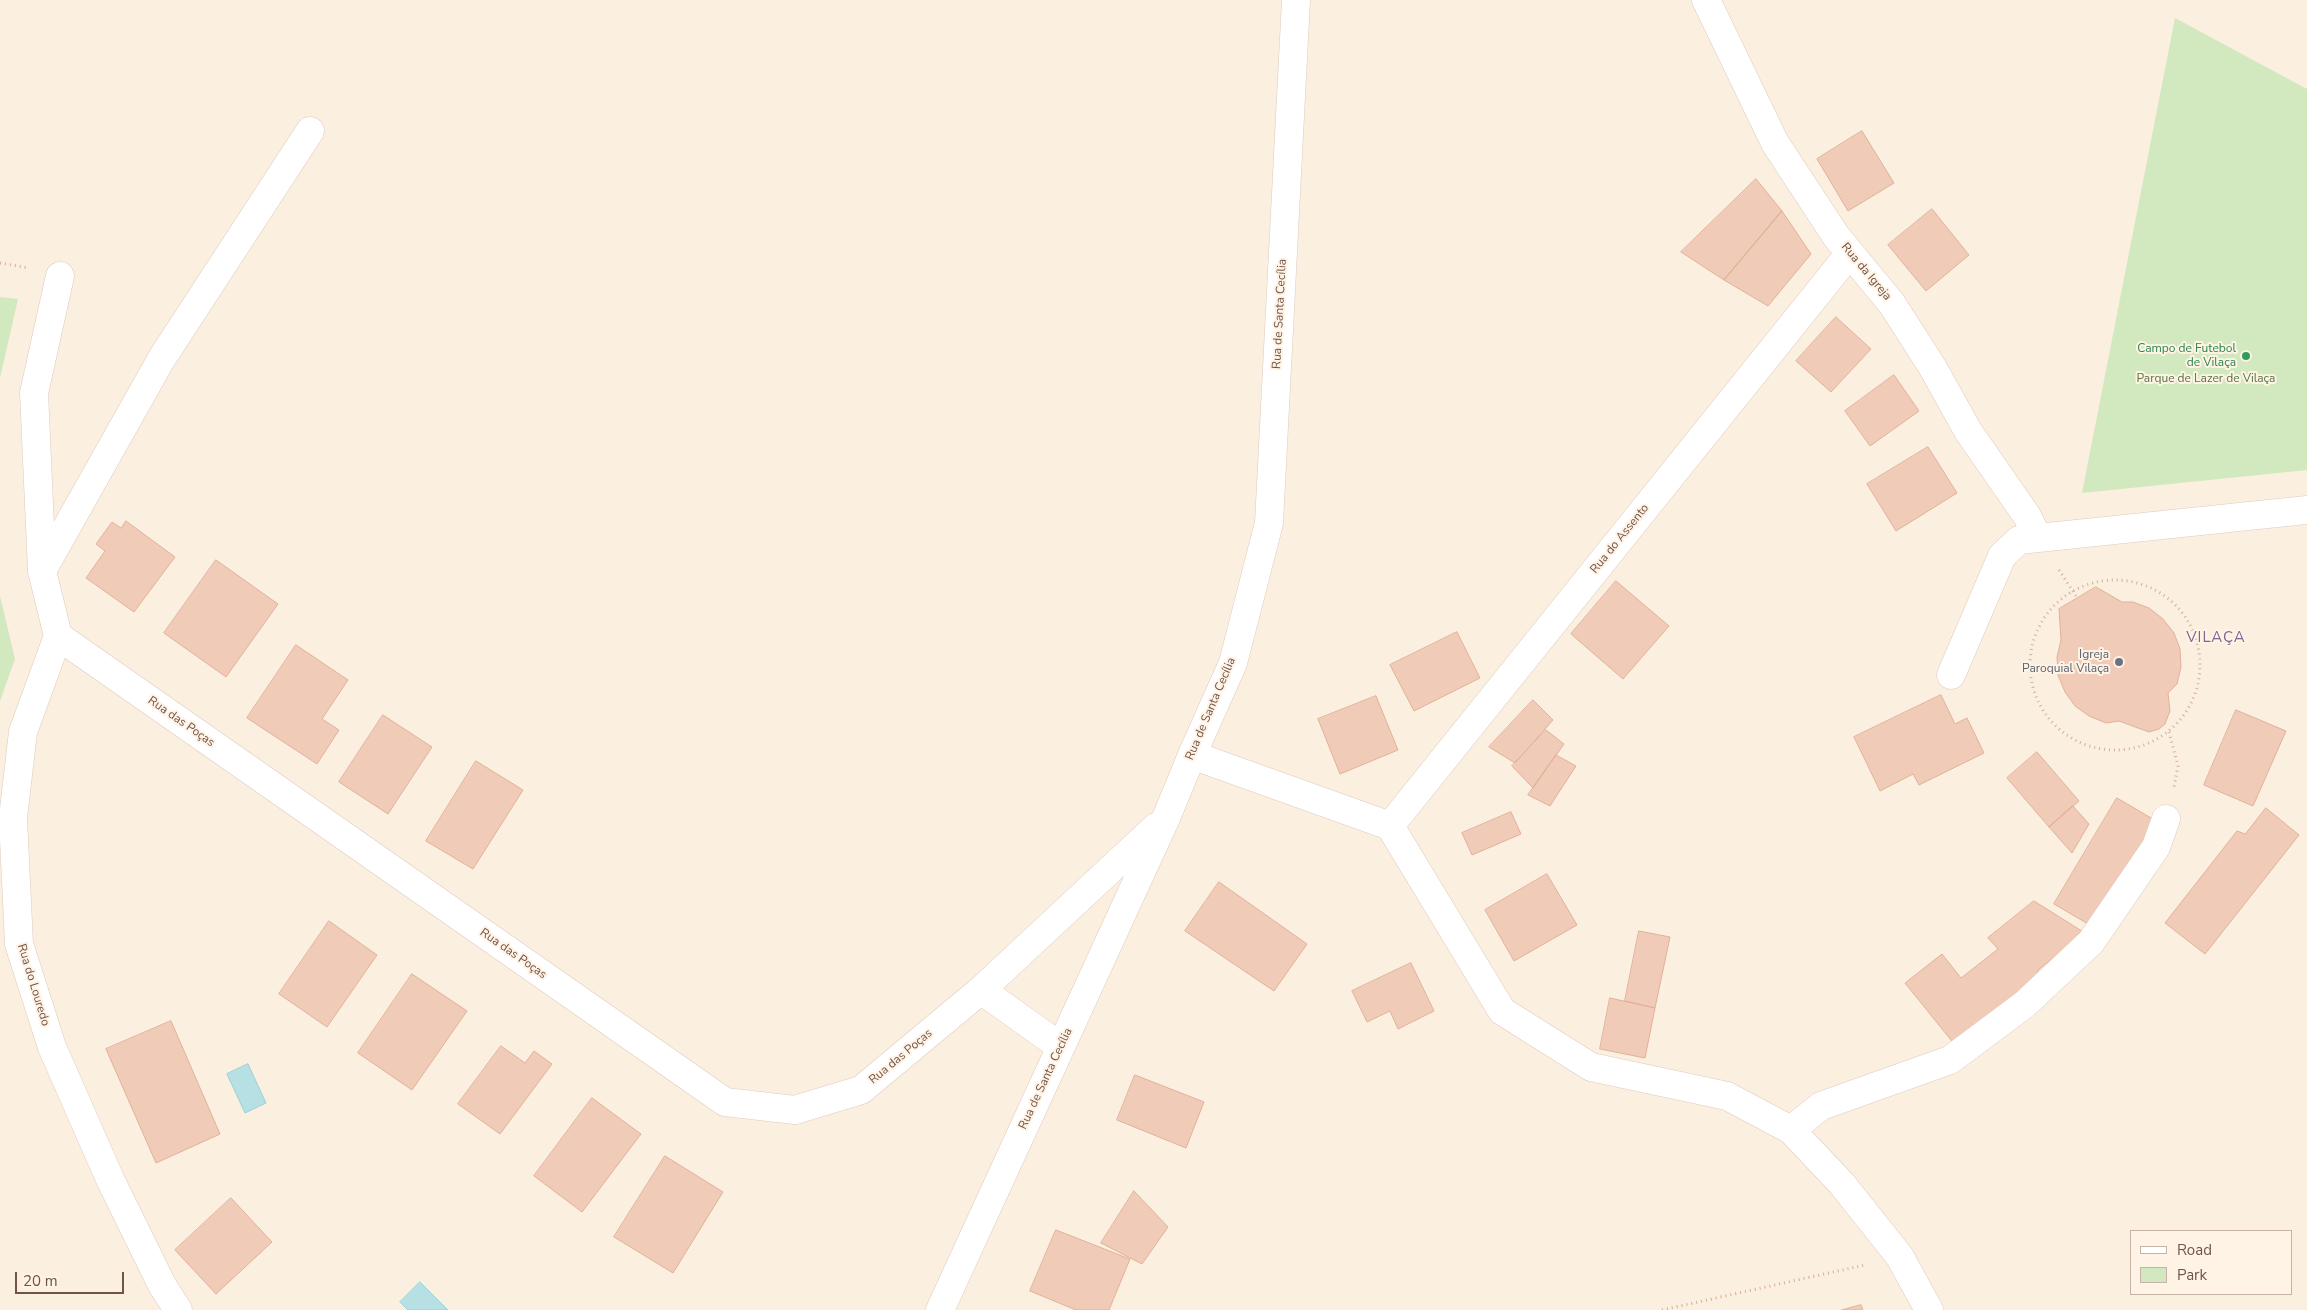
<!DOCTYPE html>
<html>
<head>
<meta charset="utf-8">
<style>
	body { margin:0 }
	#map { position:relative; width:2307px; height:1310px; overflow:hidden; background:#fbefe0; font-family:"Nunito Sans",sans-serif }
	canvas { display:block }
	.legend { position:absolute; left:2130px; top:1230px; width:162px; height:65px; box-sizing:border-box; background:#fff3e5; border:1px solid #c6b3a6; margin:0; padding:6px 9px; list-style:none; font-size:15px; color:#715448 }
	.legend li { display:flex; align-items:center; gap:10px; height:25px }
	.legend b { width:25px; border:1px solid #c6b3a6 }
	.scale { position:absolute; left:15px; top:1272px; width:109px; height:22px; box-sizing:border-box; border:2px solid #715448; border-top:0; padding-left:6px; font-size:15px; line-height:18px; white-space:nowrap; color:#715448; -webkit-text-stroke:4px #fff3e5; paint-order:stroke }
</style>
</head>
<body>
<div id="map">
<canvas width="2307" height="1310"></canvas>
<ul class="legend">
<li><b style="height:6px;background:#fff"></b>Road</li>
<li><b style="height:14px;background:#d2e8bf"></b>Park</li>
</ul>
<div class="scale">20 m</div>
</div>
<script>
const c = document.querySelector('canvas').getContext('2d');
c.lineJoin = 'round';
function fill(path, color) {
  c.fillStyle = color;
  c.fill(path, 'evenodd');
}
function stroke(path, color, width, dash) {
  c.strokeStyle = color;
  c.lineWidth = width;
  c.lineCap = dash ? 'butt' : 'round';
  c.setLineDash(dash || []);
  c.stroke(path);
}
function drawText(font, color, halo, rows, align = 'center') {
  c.font = font + ' "Nunito Sans",sans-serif';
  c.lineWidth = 4;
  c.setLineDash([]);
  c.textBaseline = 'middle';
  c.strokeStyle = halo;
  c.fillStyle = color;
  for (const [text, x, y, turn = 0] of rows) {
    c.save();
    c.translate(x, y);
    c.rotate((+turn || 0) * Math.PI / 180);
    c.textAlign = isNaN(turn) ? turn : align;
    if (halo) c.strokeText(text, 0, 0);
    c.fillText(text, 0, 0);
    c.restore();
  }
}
const green = new Path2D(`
	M 2175,18 L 2307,89 L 2307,470 L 2082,493 Z
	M 0,297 L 18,299 L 0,378 Z
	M 0,596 L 15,659 L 0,701 Z`);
const water = new Path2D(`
	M 248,1064 L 266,1103 L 245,1113 L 227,1074 Z
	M 420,1282 L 448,1310 L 408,1310 L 400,1302 Z`);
const building = new Path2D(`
	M 1862,131 L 1894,183 L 1848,211 L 1817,159 Z
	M 1756,179 L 1782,211 L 1724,280 L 1681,252 Z
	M 1932,209 L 1969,255 L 1926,291 L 1888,245 Z
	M 1782,211 L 1811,254 L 1768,306 L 1724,280 Z
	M 1836,317 L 1871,349 L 1831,392 L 1796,361 Z
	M 1894,375 L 1919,411 L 1870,446 L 1845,411 Z
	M 1928,447 L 1957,493 L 1896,531 L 1867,484 Z
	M 126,521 L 175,557 L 134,612 L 86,578 L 105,551 L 96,544 L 112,522 L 121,528 Z
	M 216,560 L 278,604 L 226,677 L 164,633 Z
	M 1616,581 L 1669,626 L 1623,679 L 1571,634 Z
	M 2096,587 L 2122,602 L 2133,602 L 2149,608 L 2163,619 L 2174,633 L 2180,649 L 2181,667 L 2177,684 L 2168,693 L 2170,711 L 2165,724 L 2159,729 L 2149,732 L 2119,721 L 2106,723 L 2089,716 L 2075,706 L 2065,692 L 2058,675 L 2057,657 L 2061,640 L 2059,609 Z
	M 1457,632 L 1480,678 L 1414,711 L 1390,665 Z
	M 296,645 L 348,680 L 322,719 L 339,730 L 317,764 L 247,718 Z
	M 1941,695 L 1955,724 L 1967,718 L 1984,753 L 1919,785 L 1913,774 L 1880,791 L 1854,737 Z
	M 1376,696 L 1398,750 L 1340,774 L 1318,719 Z
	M 1533,700 L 1553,720 L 1515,763 L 1489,747 Z
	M 2236,710 L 2286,731 L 2253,806 L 2204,785 Z
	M 383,715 L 432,747 L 388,814 L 339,782 Z
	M 1546,730 L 1564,744 L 1533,788 L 1512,766 Z
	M 2037,752 L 2079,801 L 2049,827 L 2007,778 Z
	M 1556,755 L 1576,766 L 1550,806 L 1528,795 Z
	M 476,761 L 523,790 L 473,869 L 426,841 Z
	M 2117,798 L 2158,822 L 2095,928 L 2054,904 Z
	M 2073,806 L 2089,824 L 2072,853 L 2049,827 Z
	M 2266,808 L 2299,835 L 2205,954 L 2165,923 L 2237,831 L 2245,834 Z
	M 1511,812 L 1521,834 L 1472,855 L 1462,833 Z
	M 1547,874 L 1577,925 L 1514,961 L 1485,910 Z
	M 1219,882 L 1307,944 L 1274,991 L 1185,931 Z
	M 2034,901 L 2085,933 L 2038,970 L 2042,976 L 1955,1045 L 1905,983 L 1942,954 L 1961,978 L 1998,949 L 1988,938 Z
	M 329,921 L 377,955 L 327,1027 L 279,994 Z
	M 1639,931 L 1670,937 L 1655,1008 L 1625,1001 Z
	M 1411,963 L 1434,1011 L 1398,1029 L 1390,1011 L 1367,1022 L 1352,991 Z
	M 412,974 L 467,1011 L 412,1090 L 358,1053 Z
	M 1610,998 L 1655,1008 L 1645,1058 L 1600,1049 Z
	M 171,1021 L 220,1134 L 156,1163 L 106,1049 Z
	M 501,1046 L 525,1063 L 534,1051 L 552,1064 L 500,1134 L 458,1104 Z
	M 1135,1075 L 1204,1102 L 1186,1148 L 1117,1120 Z
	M 592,1098 L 641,1134 L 582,1212 L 534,1176 Z
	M 665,1156 L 723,1192 L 673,1273 L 614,1237 Z
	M 1134,1191 L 1168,1227 L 1142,1264 L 1101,1243 Z
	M 231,1198 L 272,1242 L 216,1294 L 175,1250 Z
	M 1056,1230 L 1130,1259 L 1109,1310 L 1076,1310 L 1030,1291 Z
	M 1861,1305 L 1863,1310 L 1842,1310 Z`);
const path = new Path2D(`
	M 0,263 L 29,268
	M 2059,570 L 2078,599
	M2030 665a85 85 0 1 1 170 0a85 85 0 1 1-170 0Z
	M 2169,732 L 2178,766 L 2174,787
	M 1662,1310 L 1865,1265`);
const minor = new Path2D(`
	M 1706,0 L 1775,143 L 1836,236 L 1892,304 L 1933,368 L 1968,431 L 2027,516 L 2038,538
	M 42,571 L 34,393 L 60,276
	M 58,636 L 725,1102 L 795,1110 L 861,1090 L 981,990 L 1156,827
	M 58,636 L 23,732 L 13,818 L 19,944 L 52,1047 L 110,1179 L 162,1285 L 178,1310
	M 58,636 L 42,571 L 162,358 L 310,131
	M 1951,675 L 2002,556 L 2019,540 L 2307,510
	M 1192,755 L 1390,826 L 1502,1011 L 1591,1067 L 1727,1096 L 1791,1130 L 1842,1184 L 1900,1257 L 1929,1310
	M 1390,826 L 1850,253
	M 981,990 L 1061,1047
	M 1791,1130 L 1821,1106 L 1950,1060 L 2025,1004 L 2091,942 L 2156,847 L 2166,819
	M 940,1310 L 1166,818 L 1192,755 L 1233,663 L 1269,523 L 1296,0`);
const markers = [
	[2246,356,5,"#2e9e5b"],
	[2119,662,5,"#6b7280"]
];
const streetNames = [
	["Rua da Igreja",1866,272,50],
	["Rua de Santa Cecília",1280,314,-87],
	["Rua do Assento",1620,539,-51],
	["Rua de Santa Cecília",1211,709,-67],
	["Rua das Poças",181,722,35],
	["Rua das Poças",513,954,35],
	["Rua do Louredo",33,985,73],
	["Rua das Poças",901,1057,-40],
	["Rua de Santa Cecília",1046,1079,-65]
];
const leisureNames = [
	["Campo de Futebol",2236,349],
	["de Vilaça",2236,363]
];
const parkNames = [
	["Parque de Lazer de Vilaça",2206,379]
];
const worshipNames = [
	["Igreja",2109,655],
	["Paroquial Vilaça",2109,669]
];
const quarterNames = [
	["VILAÇA",2216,638]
];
fill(green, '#d2e8bf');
fill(water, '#b6e0e4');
stroke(water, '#9cd0d5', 1);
fill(building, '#f0cbb8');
stroke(building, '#e2b099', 1);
stroke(minor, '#dfcabc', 29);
stroke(path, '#d4ae9c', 3, [1, 4]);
stroke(minor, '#fff', 28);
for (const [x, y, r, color] of markers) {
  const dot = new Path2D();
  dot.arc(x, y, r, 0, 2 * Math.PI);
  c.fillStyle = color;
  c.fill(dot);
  stroke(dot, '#fff3e5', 2);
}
drawText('12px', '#715448', '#fff3e5', streetNames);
drawText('12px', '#27864d', '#fff3e5', leisureNames, 'right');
drawText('12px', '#547741', '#fff3e5', parkNames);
drawText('12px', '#5b616d', '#fff3e5', worshipNames, 'right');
c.letterSpacing = '1px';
drawText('15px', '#816494', '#fff3e5', quarterNames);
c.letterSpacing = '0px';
</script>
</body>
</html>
